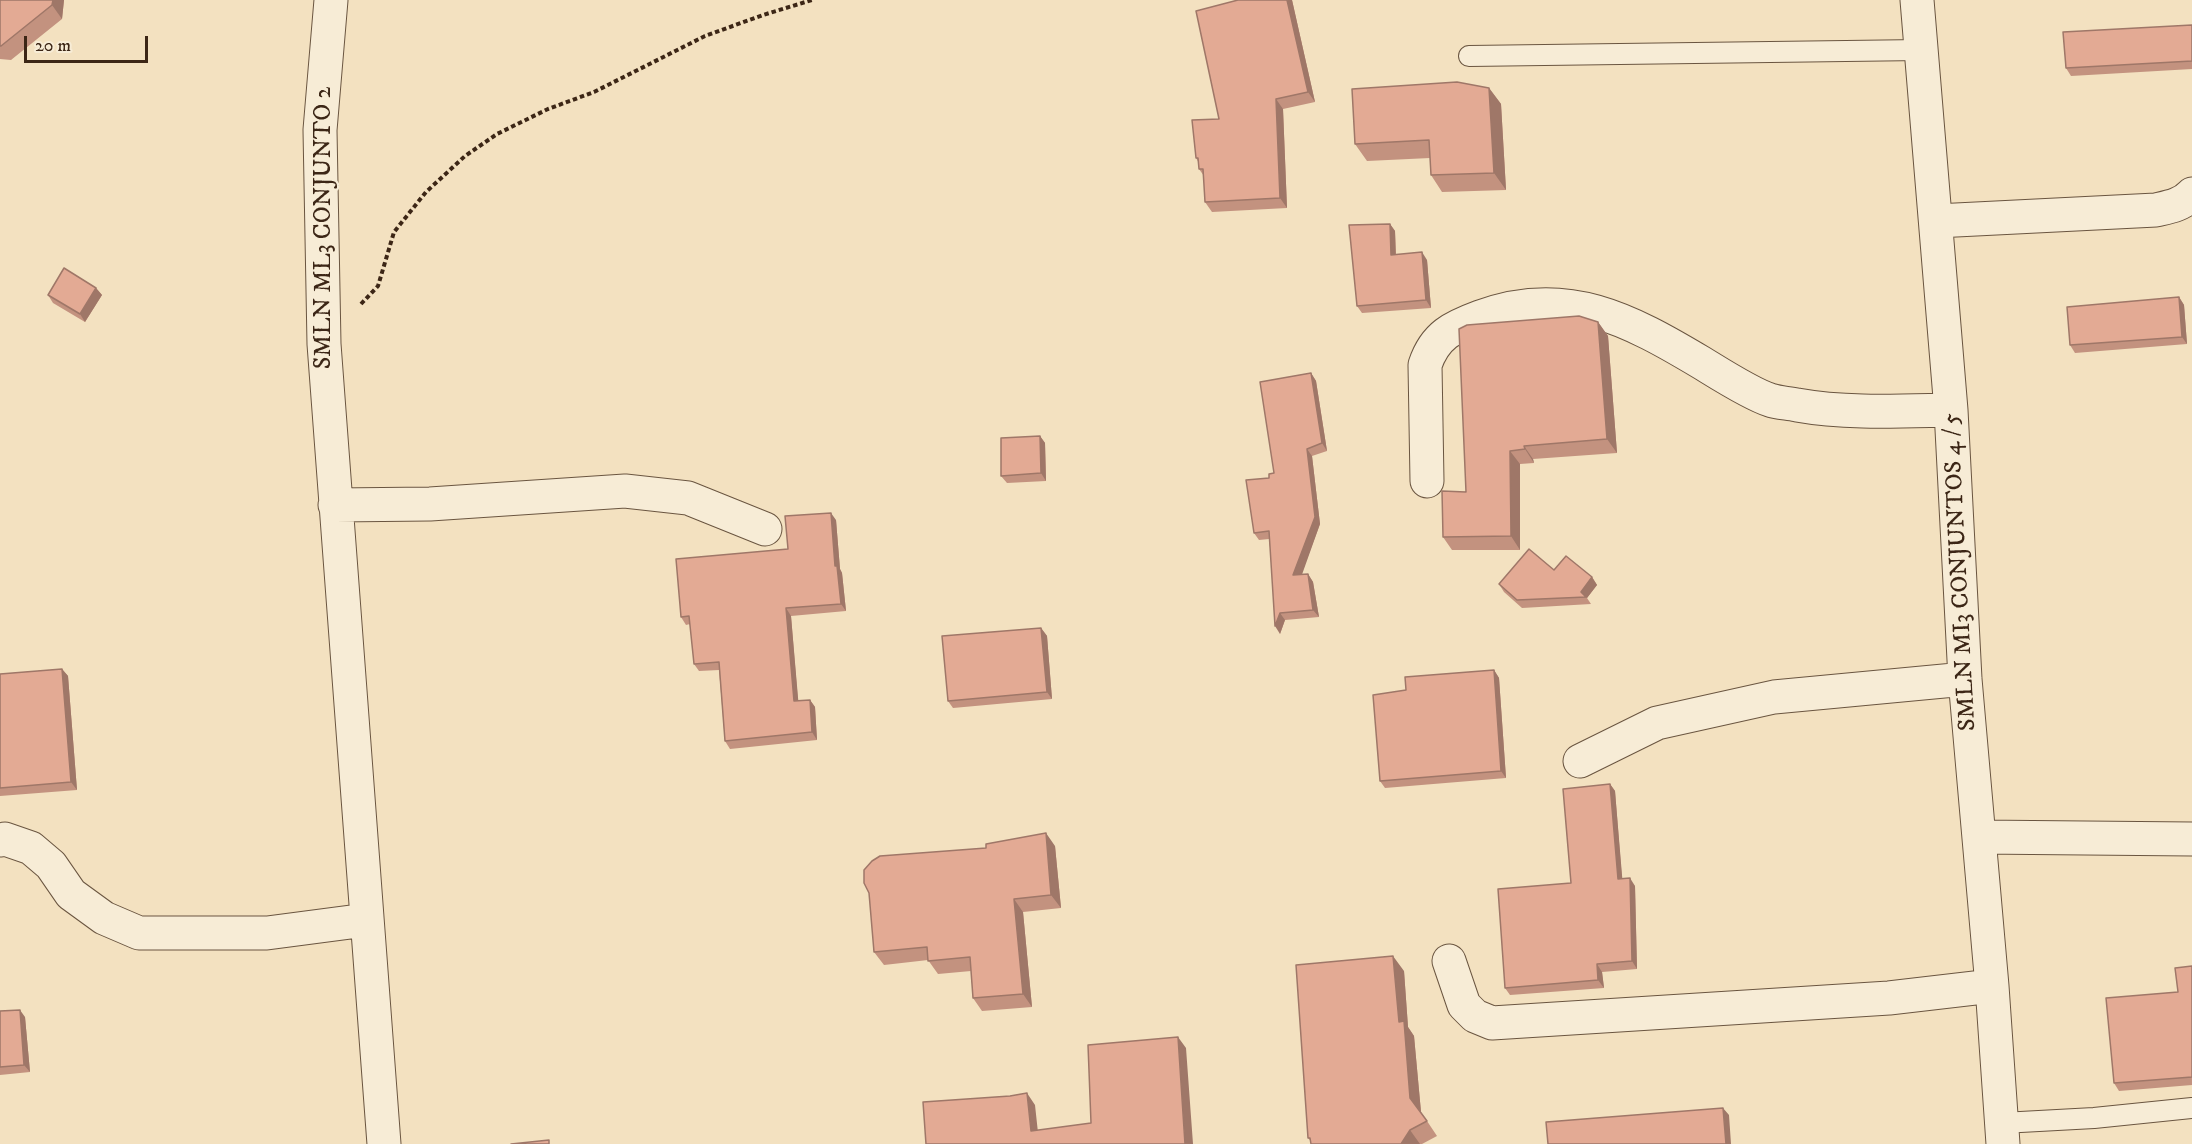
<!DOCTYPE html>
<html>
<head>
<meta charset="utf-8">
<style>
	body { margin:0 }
	#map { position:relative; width:2192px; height:1144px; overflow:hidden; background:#f3e1c0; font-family:"IM FELL DW Pica",serif }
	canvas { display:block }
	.scale { position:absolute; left:24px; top:36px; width:124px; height:27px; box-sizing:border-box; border:3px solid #3c2616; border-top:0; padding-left:8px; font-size:18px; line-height:21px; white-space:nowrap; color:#3c2616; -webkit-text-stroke:4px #f7ecd6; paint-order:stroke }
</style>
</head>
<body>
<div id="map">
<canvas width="2192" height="1144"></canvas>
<div class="scale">20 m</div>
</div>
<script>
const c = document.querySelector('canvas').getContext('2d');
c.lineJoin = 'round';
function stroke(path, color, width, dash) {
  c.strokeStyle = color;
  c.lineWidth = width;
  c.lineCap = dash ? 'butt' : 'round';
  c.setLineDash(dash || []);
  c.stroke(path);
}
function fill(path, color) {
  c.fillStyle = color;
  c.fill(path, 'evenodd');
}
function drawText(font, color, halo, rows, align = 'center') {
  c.font = font + ' "IM FELL DW Pica",serif';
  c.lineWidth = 4.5;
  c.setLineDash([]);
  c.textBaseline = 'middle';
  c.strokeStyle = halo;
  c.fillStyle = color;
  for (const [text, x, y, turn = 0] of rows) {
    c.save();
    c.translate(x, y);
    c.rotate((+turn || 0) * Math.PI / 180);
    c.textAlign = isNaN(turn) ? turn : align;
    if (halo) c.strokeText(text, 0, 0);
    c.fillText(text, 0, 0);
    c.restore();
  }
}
const path = new Path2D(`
	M 361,304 L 378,286 L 394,232 L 426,192 L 465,156 L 497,134 L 548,109 L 594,92 L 705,36 L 763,15 L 812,0`);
const service = new Path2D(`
	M 1469,56 L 1921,50
	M 2002,1123 L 2094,1118 L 2192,1108`);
const minor = new Path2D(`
	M 331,0 L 320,130 L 324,344 L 384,1144
	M 1917,0 L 1951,410 L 1965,679 L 1992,986 L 2003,1144
	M 1936,221 L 2156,210 C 2169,207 2182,205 2192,194
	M 1427,481 L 1425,365 C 1435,335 1453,327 1480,317 C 1566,285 1630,320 1702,363 C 1720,374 1751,394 1770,400 C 1778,403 1788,403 1797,405 C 1847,414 1900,411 1951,410
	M 335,505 L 430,504 L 625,491 L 688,498 L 765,529
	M 1580,761 L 1657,723 L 1774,697 L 1965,679
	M 1979,837 L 2192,839
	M 0,840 L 5,839 L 31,848 L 51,865 L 71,894 L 104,918 L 139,933 L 267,933 L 366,920
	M 1449,961 L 1464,1005 L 1475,1016 L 1492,1023 L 1889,998 L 1992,986`);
const wall = new Path2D(`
	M 0,0 L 64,0 L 62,19 L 11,60 L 0,59 Z
	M 1292,0 L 1315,102 L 1283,109 L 1287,208 L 1212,212 L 1205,202 L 1204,176 L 1199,169 L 1199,163 L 1196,158 Z
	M 2192,25 L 2192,69 L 2071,76 L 2066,68 Z
	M 1489,88 L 1501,104 L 1506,190 L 1442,192 L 1431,175 L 1430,158 L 1367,161 L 1355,144 Z
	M 1390,224 L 1395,231 L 1396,255 L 1427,260 L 1431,308 L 1362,313 L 1357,306 Z
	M 96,288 L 102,295 L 85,322 L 53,303 L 48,295 Z
	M 2179,297 L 2184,305 L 2187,344 L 2075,353 L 2070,345 Z
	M 1598,322 L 1608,336 L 1617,453 L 1533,459 L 1534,463 L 1520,464 L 1520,550 L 1452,550 L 1443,537 Z
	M 1311,373 L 1316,381 L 1327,451 L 1312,456 L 1320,524 L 1301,575 L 1308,574 L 1313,582 L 1319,617 L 1285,620 L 1280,634 L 1269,539 L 1259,540 L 1254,533 L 1269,478 L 1274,473 Z
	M 1040,436 L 1045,443 L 1046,481 L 1007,483 L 1001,476 Z
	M 836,520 L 840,569 L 842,573 L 846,611 L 791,616 L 798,701 L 810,700 L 815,707 L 817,740 L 730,749 L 725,741 L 719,670 L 699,671 L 694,664 L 690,624 L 686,625 L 681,617 Z
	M 1554,570 L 1592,577 L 1597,585 L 1587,598 L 1591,604 L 1522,608 L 1504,592 L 1499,584 Z
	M 1041,628 L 1047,636 L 1052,699 L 953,708 L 948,701 Z
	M 62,669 L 68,676 L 77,790 L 0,796 L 0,674 Z
	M 1494,670 L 1499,678 L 1506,778 L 1385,788 L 1380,781 L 1406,690 Z
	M 1610,784 L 1615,791 L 1622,879 L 1635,886 L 1637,969 L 1602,972 L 1604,988 L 1510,995 L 1505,988 L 1571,883 Z
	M 1055,846 L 1061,908 L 1023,912 L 1032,1007 L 982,1011 L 973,998 L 971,971 L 938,974 L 928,960 L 884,965 L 874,952 L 986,848 Z
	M 2192,966 L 2192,1085 L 2119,1091 L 2114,1083 L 2178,992 Z
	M 1404,971 L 1408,1027 L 1414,1036 L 1421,1112 L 1437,1136 L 1422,1144 L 1311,1144 L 1311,1141 L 1308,1138 Z
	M 0,1011 L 25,1017 L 30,1072 L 0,1075 Z`);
const shadedWall = new Path2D(`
	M 53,0 L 64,0 L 62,19 L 52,5 Z
	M 1287,0 L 1292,0 L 1315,102 L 1308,92 Z
	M 1489,88 L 1501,104 L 1506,190 L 1494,173 Z
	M 1276,99 L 1283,109 L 1287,208 L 1280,198 Z
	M 1390,224 L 1395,231 L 1396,263 L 1391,255 Z
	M 1422,252 L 1427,260 L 1431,308 L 1426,300 Z
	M 96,288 L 102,295 L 85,322 L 80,314 Z
	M 2179,297 L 2184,305 L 2187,344 L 2182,337 Z
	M 1598,322 L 1608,336 L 1617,453 L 1607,439 Z
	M 1311,373 L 1316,381 L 1327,451 L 1322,443 Z
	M 1040,436 L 1045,443 L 1046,481 L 1041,473 Z
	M 1524,446 L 1533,459 L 1534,463 L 1525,449 Z
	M 1307,449 L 1312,456 L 1320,524 L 1299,583 L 1293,575 Z
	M 1510,451 L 1520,464 L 1520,550 L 1511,536 Z
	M 831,513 L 836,520 L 840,569 L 842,573 L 846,611 L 841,604 L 835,566 Z
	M 1308,574 L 1313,582 L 1319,617 L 1313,610 Z
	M 1592,577 L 1597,585 L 1587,598 L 1581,592 Z
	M 786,608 L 791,616 L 799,709 L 794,701 Z
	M 1280,613 L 1285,620 L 1280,634 L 1275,626 Z
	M 1041,628 L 1047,636 L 1052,699 L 1047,692 Z
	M 62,669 L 68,676 L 77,790 L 71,782 Z
	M 1494,670 L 1499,678 L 1506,778 L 1501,771 Z
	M 810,700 L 815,707 L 817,740 L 812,732 Z
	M 1610,784 L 1615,791 L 1623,887 L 1618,879 Z
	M 1046,833 L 1055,846 L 1061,908 L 1051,895 Z
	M 1630,878 L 1635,886 L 1637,969 L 1632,961 Z
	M 1014,899 L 1023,912 L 1032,1007 L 1023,994 Z
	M 1393,956 L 1404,971 L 1408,1027 L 1414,1036 L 1421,1112 L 1410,1098 L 1399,1022 Z
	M 1597,964 L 1602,972 L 1604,988 L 1598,980 Z
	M 20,1010 L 25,1017 L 30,1072 L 24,1065 Z
	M 1178,1037 L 1186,1048 L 1193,1144 L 1185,1144 Z
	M 1027,1093 L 1035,1105 L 1039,1142 L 1031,1131 Z
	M 1723,1108 L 1729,1115 L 1731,1144 L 1726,1144 Z
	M 1410,1130 L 1420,1144 L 1401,1144 Z`);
const building = new Path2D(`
	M 0,0 L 53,0 L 52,5 L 1,46 L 0,46 Z
	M 1238,0 L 1287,0 L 1308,92 L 1276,99 L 1280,198 L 1205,202 L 1203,169 L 1199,169 L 1198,158 L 1196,158 L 1192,120 L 1219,119 L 1196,11 Z
	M 2192,25 L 2192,61 L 2066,68 L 2063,32 Z
	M 1457,82 L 1489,88 L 1494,173 L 1431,175 L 1429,140 L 1355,144 L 1352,89 Z
	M 1390,224 L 1391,255 L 1422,252 L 1426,300 L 1357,306 L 1349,225 Z
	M 64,268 L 96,288 L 80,314 L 48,295 Z
	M 2179,297 L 2182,337 L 2070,345 L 2067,307 Z
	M 1579,316 L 1598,322 L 1607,439 L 1524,446 L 1525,449 L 1510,451 L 1511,536 L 1443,537 L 1442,491 L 1466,492 L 1459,329 L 1467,325 Z
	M 1311,373 L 1322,443 L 1307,449 L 1315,517 L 1293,575 L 1308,574 L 1313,610 L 1280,613 L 1275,626 L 1269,531 L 1254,533 L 1246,480 L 1269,478 L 1269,474 L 1274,473 L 1260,382 Z
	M 1040,436 L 1041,473 L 1001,476 L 1001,438 Z
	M 831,513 L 835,566 L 837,566 L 841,604 L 786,608 L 794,701 L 810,700 L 812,732 L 725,741 L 719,662 L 694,664 L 689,616 L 681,617 L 676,559 L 788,549 L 785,516 Z
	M 1529,549 L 1554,570 L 1566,556 L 1592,577 L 1581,592 L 1586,597 L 1517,600 L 1499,584 Z
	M 1041,628 L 1047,692 L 948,701 L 942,636 Z
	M 62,669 L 71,782 L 0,788 L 0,674 Z
	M 1494,670 L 1501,771 L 1380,781 L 1373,695 L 1406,690 L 1405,677 Z
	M 1610,784 L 1618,879 L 1630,878 L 1632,961 L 1597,964 L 1598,980 L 1505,988 L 1498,889 L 1571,883 L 1563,789 Z
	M 1046,833 L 1051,895 L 1014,899 L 1023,994 L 973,998 L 970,957 L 928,961 L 927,947 L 874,952 L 869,893 L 864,883 L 864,870 L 872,861 L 880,856 L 986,848 L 986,844 Z
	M 1393,956 L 1399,1022 L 1404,1021 L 1410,1098 L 1427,1121 L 1410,1130 L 1401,1144 L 1311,1144 L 1310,1138 L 1308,1138 L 1296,965 Z
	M 2192,966 L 2192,1077 L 2114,1083 L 2106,998 L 2178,992 L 2175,968 Z
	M 20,1010 L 24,1065 L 0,1067 L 0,1011 Z
	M 1178,1037 L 1185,1144 L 926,1144 L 923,1102 L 1010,1096 L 1027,1093 L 1031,1131 L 1091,1123 L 1088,1045 Z
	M 1723,1108 L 1726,1144 L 1548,1144 L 1546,1122 Z
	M 549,1140 L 549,1144 L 511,1144 Z`);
const streetNames = [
	["SMLN ML3 CONJUNTO 2",325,228,-90],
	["SMLN MI3 CONJUNTOS 4 / 5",1961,572,-93]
];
stroke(service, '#6a5540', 22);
stroke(minor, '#6a5540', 35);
stroke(path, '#3c2616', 4, [4.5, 3]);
stroke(service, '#f7ecd6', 20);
stroke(minor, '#f7ecd6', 33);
fill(wall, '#c3927f');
fill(shadedWall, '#9f7768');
fill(building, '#e3aa94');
stroke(building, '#9f7768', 1.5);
drawText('24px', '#3c2616', '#f7ecd6', streetNames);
</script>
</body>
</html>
